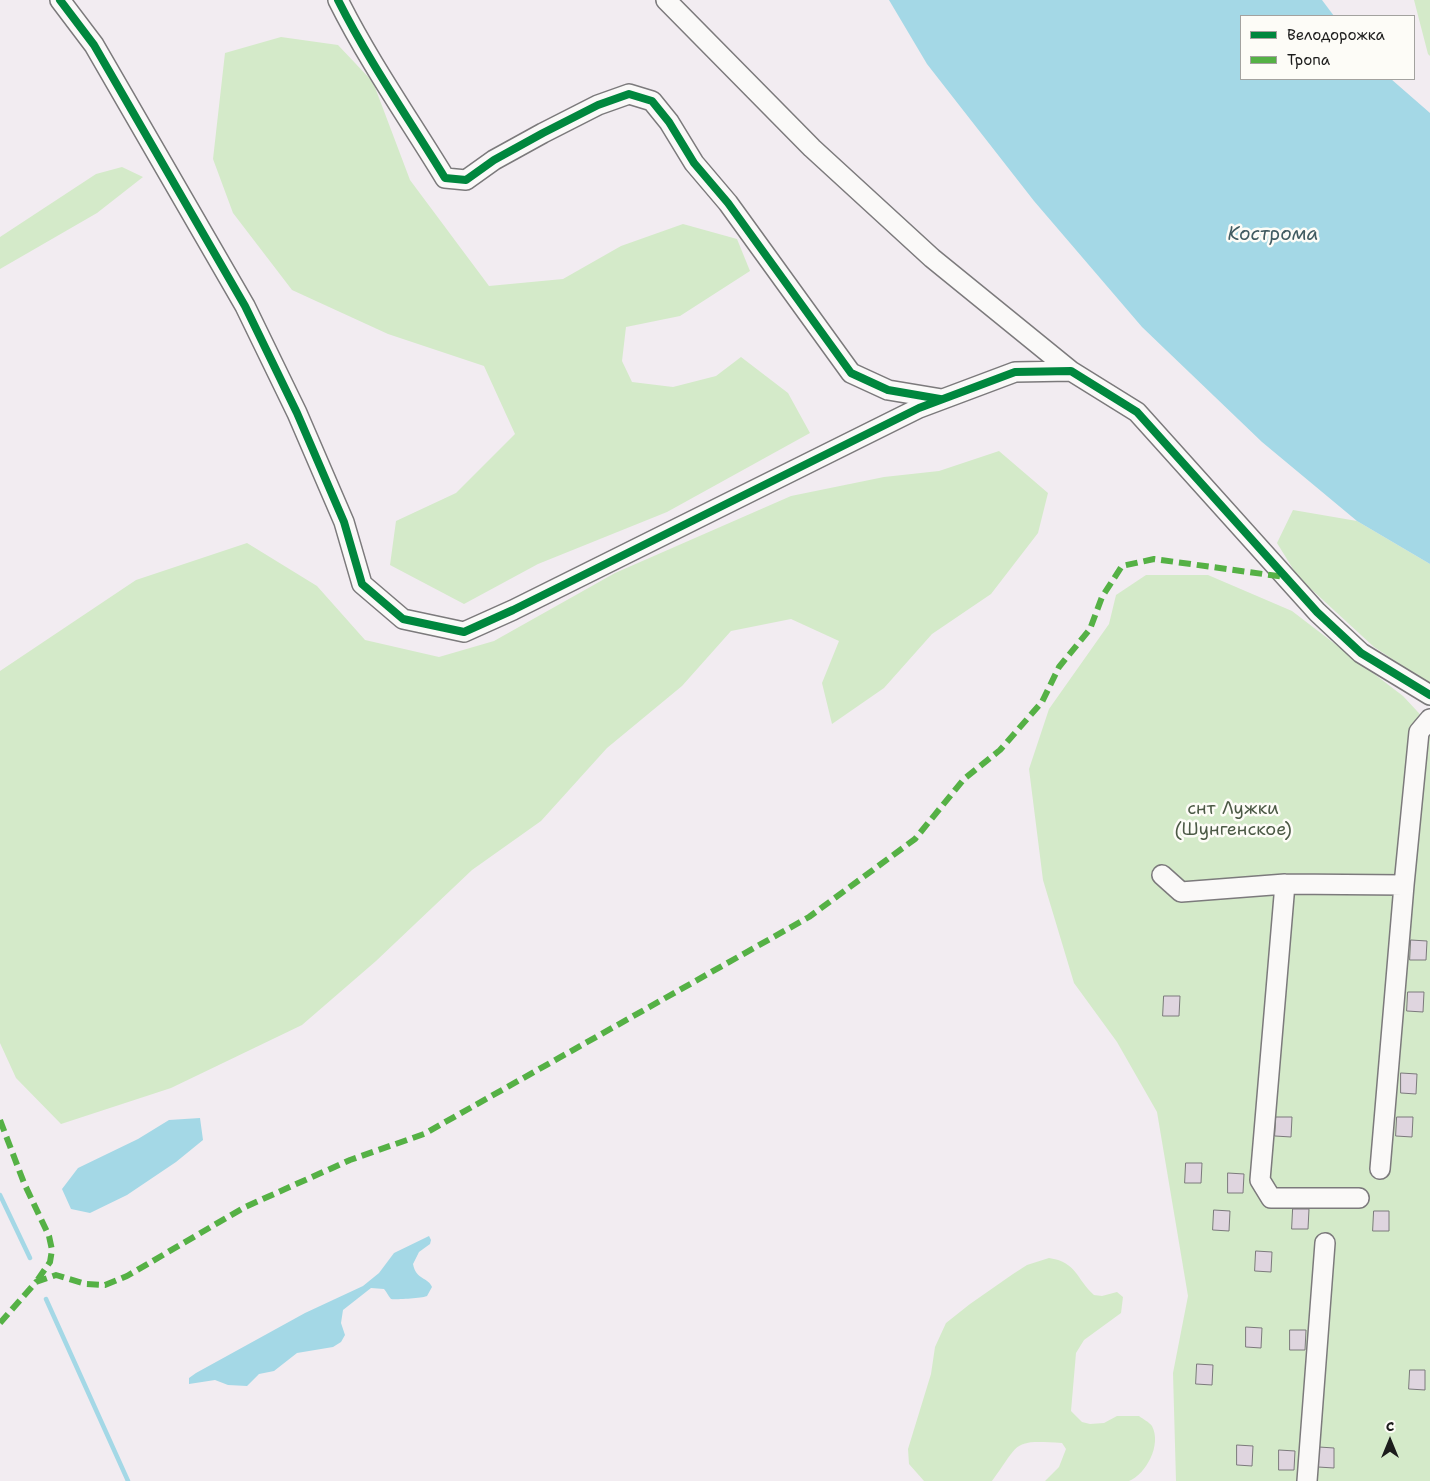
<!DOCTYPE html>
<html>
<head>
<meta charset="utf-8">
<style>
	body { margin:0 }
	#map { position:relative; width:1430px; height:1481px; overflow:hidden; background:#f2ecf1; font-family:"Shantell Sans",sans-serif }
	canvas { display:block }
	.legend { position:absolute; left:1240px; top:15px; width:175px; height:65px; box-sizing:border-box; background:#fdfcf7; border:1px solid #a3a29f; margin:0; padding:6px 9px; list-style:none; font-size:15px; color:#1c1c1c }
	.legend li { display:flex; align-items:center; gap:10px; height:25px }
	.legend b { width:25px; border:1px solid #a3a29f }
	.north { position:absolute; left:1365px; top:1416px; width:50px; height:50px; -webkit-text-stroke:4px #fdfcf7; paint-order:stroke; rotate:0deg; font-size:14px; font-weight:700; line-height:20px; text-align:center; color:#1c1c1c }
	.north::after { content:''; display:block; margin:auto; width:18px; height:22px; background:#1c1c1c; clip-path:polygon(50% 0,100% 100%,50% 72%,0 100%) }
</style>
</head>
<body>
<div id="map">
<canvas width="1430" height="1481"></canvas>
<ul class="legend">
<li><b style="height:6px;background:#00873e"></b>Велодорожка</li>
<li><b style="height:6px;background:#55b145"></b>Тропа</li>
</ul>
<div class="north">С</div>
</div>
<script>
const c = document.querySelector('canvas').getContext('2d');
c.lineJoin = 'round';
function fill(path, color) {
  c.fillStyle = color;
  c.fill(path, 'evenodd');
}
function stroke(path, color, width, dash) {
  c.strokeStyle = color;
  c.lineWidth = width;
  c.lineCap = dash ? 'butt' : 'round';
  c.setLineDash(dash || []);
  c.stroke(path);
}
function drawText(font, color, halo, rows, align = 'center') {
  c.font = font + ' "Shantell Sans",sans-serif';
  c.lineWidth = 5;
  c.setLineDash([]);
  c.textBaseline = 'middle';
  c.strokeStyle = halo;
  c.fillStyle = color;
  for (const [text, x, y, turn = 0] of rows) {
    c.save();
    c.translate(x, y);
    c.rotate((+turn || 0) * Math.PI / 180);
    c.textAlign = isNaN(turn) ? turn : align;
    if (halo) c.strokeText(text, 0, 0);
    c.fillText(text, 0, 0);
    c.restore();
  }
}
const green = new Path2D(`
	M 1414,0 L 1430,0 L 1430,56 L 1428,54 Z
	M 281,37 L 338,45 L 373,82 L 410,180 L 489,286 L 563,279 L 621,246 L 683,224 L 737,239 L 750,271 L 680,316 L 626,327 L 622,361 L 632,382 L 673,387 L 716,376 L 741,357 L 788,393 L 810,433 L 667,512 L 538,564 L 464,604 L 390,565 L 396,521 L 456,493 L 515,434 L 484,366 L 388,334 L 292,290 L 233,213 L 213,159 L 225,53 Z
	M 122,167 L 143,177 L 97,213 L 0,269 L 0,237 L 96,174 Z
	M 999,451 L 1048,493 L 1038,533 L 991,594 L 932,634 L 884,688 L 832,724 L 822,683 L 839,641 L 791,619 L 731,631 L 682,686 L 607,748 L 541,821 L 472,870 L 376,961 L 302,1025 L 171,1088 L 61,1124 L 16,1078 L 0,1043 L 0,671 L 136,580 L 247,543 L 317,586 L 365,640 L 439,657 L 494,641 L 615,573 L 791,496 L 884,477 L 939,471 Z
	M 1293,510 L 1357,521 L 1430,564 L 1430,684 L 1374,647 L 1298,577 L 1277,543 Z
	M 1146,575 L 1208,575 L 1292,611 L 1403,696 L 1430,725 L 1430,1481 L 1176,1481 L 1173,1373 L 1188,1296 L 1157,1112 L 1117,1042 L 1074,983 L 1043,880 L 1029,769 L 1049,709 L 1109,624 L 1116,595 Z
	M 1049,1258 C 1077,1262 1076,1279 1094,1295 L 1102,1296 L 1117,1292 L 1123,1297 L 1121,1313 L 1084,1340 L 1076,1353 L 1071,1411 L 1082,1422 L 1090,1424 L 1104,1423 L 1117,1416 L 1139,1416 C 1143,1419 1149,1422 1152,1426 C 1162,1445 1146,1474 1129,1481 L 1045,1481 L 1059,1467 L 1066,1449 L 1062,1443 C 1011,1440 1021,1442 992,1481 L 924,1481 L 909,1464 L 908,1449 L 931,1374 L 935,1347 L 946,1323 L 970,1304 L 1013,1274 L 1027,1265 Z`);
const water = new Path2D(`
	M 889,0 L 1322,0 L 1334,16 L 1241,16 L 1241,79 L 1391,79 L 1430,113 L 1430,564 L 1357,521 L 1262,442 L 1142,327 L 1034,201 L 927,64 Z
	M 200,1118 L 203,1140 L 176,1162 L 127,1195 L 90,1213 L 71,1209 L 62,1189 L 78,1168 L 138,1139 L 169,1120 Z
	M 429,1236 L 431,1240 L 430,1244 L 419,1252 L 413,1264 C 416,1280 428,1277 432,1287 L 427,1296 C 424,1298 393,1300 391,1299 C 388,1296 387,1292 384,1289 L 371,1288 L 343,1310 L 341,1323 L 345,1335 L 341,1342 L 333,1347 L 297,1353 L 274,1371 L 259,1374 L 247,1386 L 228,1385 L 215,1380 L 189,1384 L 189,1378 L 196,1373 L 305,1313 L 363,1286 L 379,1273 L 394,1253 Z`);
const stream = new Path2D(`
	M 0,1195 L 30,1258
	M 46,1299 L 128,1481`);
const building = new Path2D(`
	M 1411,940 L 1427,941 L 1426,960 L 1410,960 Z
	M 1408,992 L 1424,992 L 1423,1012 L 1407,1011 Z
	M 1164,996 L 1180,996 L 1179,1016 L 1163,1016 Z
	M 1401,1073 L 1417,1074 L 1416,1094 L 1401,1093 Z
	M 1276,1117 L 1292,1117 L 1291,1137 L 1275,1136 Z
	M 1397,1117 L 1413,1117 L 1412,1137 L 1396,1136 Z
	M 1186,1163 L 1202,1163 L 1201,1183 L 1185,1183 Z
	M 1228,1173 L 1244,1174 L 1243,1193 L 1228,1193 Z
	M 1293,1209 L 1309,1209 L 1308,1229 L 1292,1229 Z
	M 1214,1210 L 1230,1211 L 1229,1231 L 1213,1230 Z
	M 1374,1211 L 1389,1211 L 1389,1231 L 1373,1231 Z
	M 1256,1251 L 1272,1252 L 1271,1272 L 1255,1271 Z
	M 1246,1327 L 1262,1328 L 1261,1348 L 1246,1347 Z
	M 1290,1330 L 1306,1330 L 1305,1350 L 1290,1350 Z
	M 1197,1364 L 1213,1365 L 1212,1385 L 1196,1384 Z
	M 1410,1370 L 1425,1370 L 1425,1390 L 1409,1389 Z
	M 1237,1445 L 1253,1446 L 1252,1466 L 1237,1465 Z
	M 1319,1447 L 1334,1448 L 1334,1468 L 1318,1467 Z
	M 1279,1450 L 1295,1451 L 1294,1470 L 1279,1470 Z`);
const minor = new Path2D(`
	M 60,0 L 94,45 L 245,306 L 297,413 L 344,522 L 362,584 L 403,619 L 464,632 L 513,610 L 919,408 L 1015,372 L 1071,371 L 1137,412 L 1317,612 L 1361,653 L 1430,695
	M 338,0 C 369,62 409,119 445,178 L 466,180 L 494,160 L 543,133 L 598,105 L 629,94 L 652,101 L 669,122 L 694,163 L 728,203 L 851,373 L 888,390 L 942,399
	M 666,0 L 812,148 L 932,258 L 1071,371
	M 1162,875 L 1181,892 L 1285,884
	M 1380,1169 L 1404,885 L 1419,732 L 1430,719
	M 1359,1198 L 1271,1198 L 1260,1180 L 1285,884 L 1404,885
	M 1307,1481 L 1325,1243`);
const quiet = new Path2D(`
	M 0,1120 L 24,1183 L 49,1236 L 52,1250 L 50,1262 L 36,1282
	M 0,1323 L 36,1282 L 56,1275 L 86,1284 L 105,1285 L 127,1276 L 245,1207 L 350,1160 L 424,1134 L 809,917 L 915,839 L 964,779 L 1000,750 L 1042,702 L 1059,667 L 1090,629 L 1102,597 L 1122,566 L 1154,559 L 1285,577`);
const cycleway = new Path2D(`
	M 60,0 L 94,45 L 245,306 L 297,413 L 344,522 L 362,584 L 403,619 L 464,632 L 513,610 L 919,408 L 1015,372 L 1071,371 L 1137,412 L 1317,612 L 1361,653 L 1430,695
	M 338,0 C 369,62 409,119 445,178 L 466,180 L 494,160 L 543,133 L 598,105 L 629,94 L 652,101 L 669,122 L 694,163 L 728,203 L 851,373 L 888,390 L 940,399`);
const parkNames = [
	["снт Лужки",1233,809],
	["(Шунгенское)",1233,830]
];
const waterNames = [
	["Кострома",1273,235]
];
fill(green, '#d4eac9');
fill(water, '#a4d8e6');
stroke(stream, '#a4d8e6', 4.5);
fill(building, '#dfd5df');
stroke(building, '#7c7a7c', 1);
stroke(minor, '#7c7a7c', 22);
stroke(minor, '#faf9f8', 19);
stroke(quiet, '#55b145', 6, [12, 6]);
stroke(cycleway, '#00873e', 8);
drawText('18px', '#4c5a46', '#fdfcf7', parkNames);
drawText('italic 19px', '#405b61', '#fdfcf7', waterNames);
</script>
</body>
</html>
